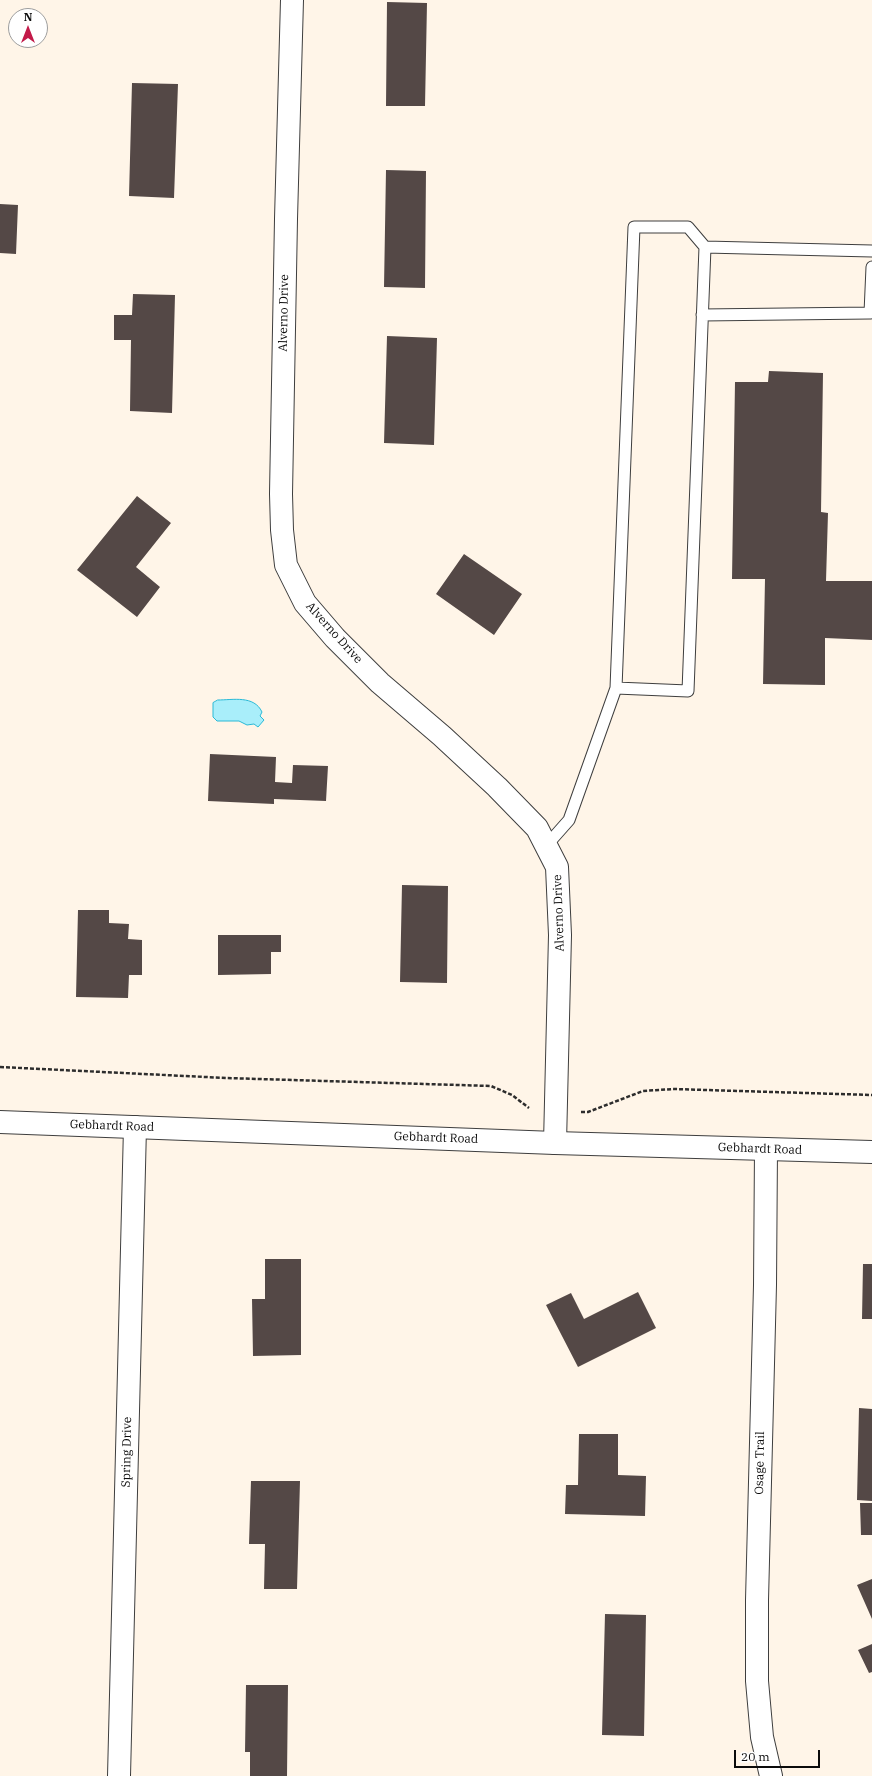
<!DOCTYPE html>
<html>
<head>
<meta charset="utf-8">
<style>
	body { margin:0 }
	#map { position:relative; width:872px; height:1776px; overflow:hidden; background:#fff5e8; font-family:"IBM Plex Serif",serif }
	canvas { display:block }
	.north { position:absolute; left:8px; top:8px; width:40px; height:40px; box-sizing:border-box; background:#fff; border:1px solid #9d9d9d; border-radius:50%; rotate:0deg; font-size:11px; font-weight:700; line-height:16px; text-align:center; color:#0b0b0b }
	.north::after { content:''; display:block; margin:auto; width:14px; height:18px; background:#c31a49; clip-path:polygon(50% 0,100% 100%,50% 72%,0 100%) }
	.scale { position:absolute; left:734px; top:1750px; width:86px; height:18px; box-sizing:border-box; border:2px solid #0b0b0b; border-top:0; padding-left:5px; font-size:12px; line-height:14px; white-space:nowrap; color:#0b0b0b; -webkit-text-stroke:3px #fff; paint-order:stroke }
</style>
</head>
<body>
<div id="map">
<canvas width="872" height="1776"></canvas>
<div class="north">N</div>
<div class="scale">20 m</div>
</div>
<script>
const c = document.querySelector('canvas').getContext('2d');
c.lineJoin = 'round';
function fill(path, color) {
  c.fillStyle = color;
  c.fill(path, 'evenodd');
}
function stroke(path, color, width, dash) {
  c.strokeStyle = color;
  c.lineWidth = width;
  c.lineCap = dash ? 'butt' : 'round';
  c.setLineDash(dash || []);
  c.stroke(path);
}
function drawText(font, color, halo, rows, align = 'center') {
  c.font = font + ' "IBM Plex Serif",serif';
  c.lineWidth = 4;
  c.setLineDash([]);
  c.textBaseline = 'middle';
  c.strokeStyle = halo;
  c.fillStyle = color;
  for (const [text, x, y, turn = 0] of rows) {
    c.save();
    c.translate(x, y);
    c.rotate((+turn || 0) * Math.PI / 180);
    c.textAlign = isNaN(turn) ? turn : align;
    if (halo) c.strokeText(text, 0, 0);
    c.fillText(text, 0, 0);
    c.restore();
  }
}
const water = new Path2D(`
	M 218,700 C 233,700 254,695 262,712 L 260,716 L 264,720 L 258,727 L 254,724 L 247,725 L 239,721 L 217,721 L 213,717 L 213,703 Z`);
const building = new Path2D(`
	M 387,2 L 427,3 L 425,106 L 386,106 Z
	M 132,83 L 178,84 L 174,198 L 129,196 Z
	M 386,170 L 426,171 L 425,288 L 384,287 Z
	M 0,204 L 18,205 L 16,254 L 0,253 Z
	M 133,294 L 175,295 L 172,413 L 130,411 L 131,340 L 114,340 L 114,315 L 132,315 Z
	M 387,336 L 437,338 L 434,445 L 384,443 Z
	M 769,371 L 823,373 L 821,512 L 828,513 L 826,581 L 872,581 L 872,640 L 825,638 L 825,685 L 763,684 L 765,579 L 732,579 L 735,382 L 768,382 Z
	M 137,496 L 171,523 L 136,567 L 160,587 L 137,617 L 77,570 Z
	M 464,554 L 522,594 L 494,635 L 436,594 Z
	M 210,754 L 276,757 L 275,782 L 292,783 L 293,765 L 328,766 L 326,801 L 274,799 L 274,804 L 208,801 Z
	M 402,885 L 448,886 L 447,983 L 400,982 Z
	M 78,910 L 109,910 L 109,923 L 129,924 L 128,939 L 142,940 L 142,975 L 129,975 L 128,998 L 76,997 Z
	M 218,935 L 281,935 L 281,952 L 271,952 L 271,974 L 218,975 Z
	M 265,1259 L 301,1259 L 301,1355 L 253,1356 L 252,1299 L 265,1299 Z
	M 863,1264 L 872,1264 L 872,1319 L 862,1319 Z
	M 638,1292 L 656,1328 L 578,1367 L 546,1305 L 571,1293 L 584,1319 Z
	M 859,1408 L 872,1409 L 872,1501 L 857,1500 Z
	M 579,1434 L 618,1434 L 618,1475 L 646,1476 L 645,1516 L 565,1514 L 566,1485 L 578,1485 Z
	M 251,1481 L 300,1481 L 297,1589 L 264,1589 L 265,1544 L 249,1544 Z
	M 860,1503 L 872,1503 L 872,1535 L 861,1535 Z
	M 872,1579 L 872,1619 L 857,1585 Z
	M 605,1614 L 646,1615 L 644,1736 L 602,1735 Z
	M 872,1644 L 872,1672 L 869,1673 L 858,1650 Z
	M 246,1685 L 288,1685 L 287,1776 L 250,1776 L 250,1752 L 245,1752 Z`);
const path = new Path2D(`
	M 0,1067 L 226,1078 L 491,1086 L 512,1095 L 529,1108
	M 581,1112 L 588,1112 L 643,1091 L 673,1089 L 872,1095`);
const service = new Path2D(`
	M 705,247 L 872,251
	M 702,315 L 870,313 L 872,267
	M 546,846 L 569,820 L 616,688 L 688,691 L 705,247 L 688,227 L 634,227 L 616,688`);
const minor = new Path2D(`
	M 292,0 L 286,219 L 281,494 L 282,530 L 286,565 L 305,603 L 335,638 L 380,683 L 442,736 L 497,787 L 537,828 L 557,867 L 560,935 L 555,1143
	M 766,1149 L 765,1285 L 757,1600 L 757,1681 L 762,1737 L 771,1776
	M 119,1776 L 135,1127`);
const tertiary = new Path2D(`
	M 0,1122 L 555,1143 L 872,1152`);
const streetNames = [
	["Alverno Drive",284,313,-89],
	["Alverno Drive",334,633,48],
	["Alverno Drive",559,913,-92],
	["Gebhardt Road",112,1126,2],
	["Gebhardt Road",436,1138,2],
	["Gebhardt Road",760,1149,2],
	["Spring Drive",127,1452,-89],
	["Osage Trail",760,1463,-89]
];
fill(water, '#a9eefa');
stroke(water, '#2bb9d6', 1);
fill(building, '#544846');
stroke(service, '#3e3e3e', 13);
stroke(minor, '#3e3e3e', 24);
stroke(tertiary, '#3e3e3e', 24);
stroke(path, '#2d2d2d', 2.5, [4, 2]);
stroke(service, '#fff', 11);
stroke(minor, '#fff', 22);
stroke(tertiary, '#fff', 22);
drawText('12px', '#0b0b0b', '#fff', streetNames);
</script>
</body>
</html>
